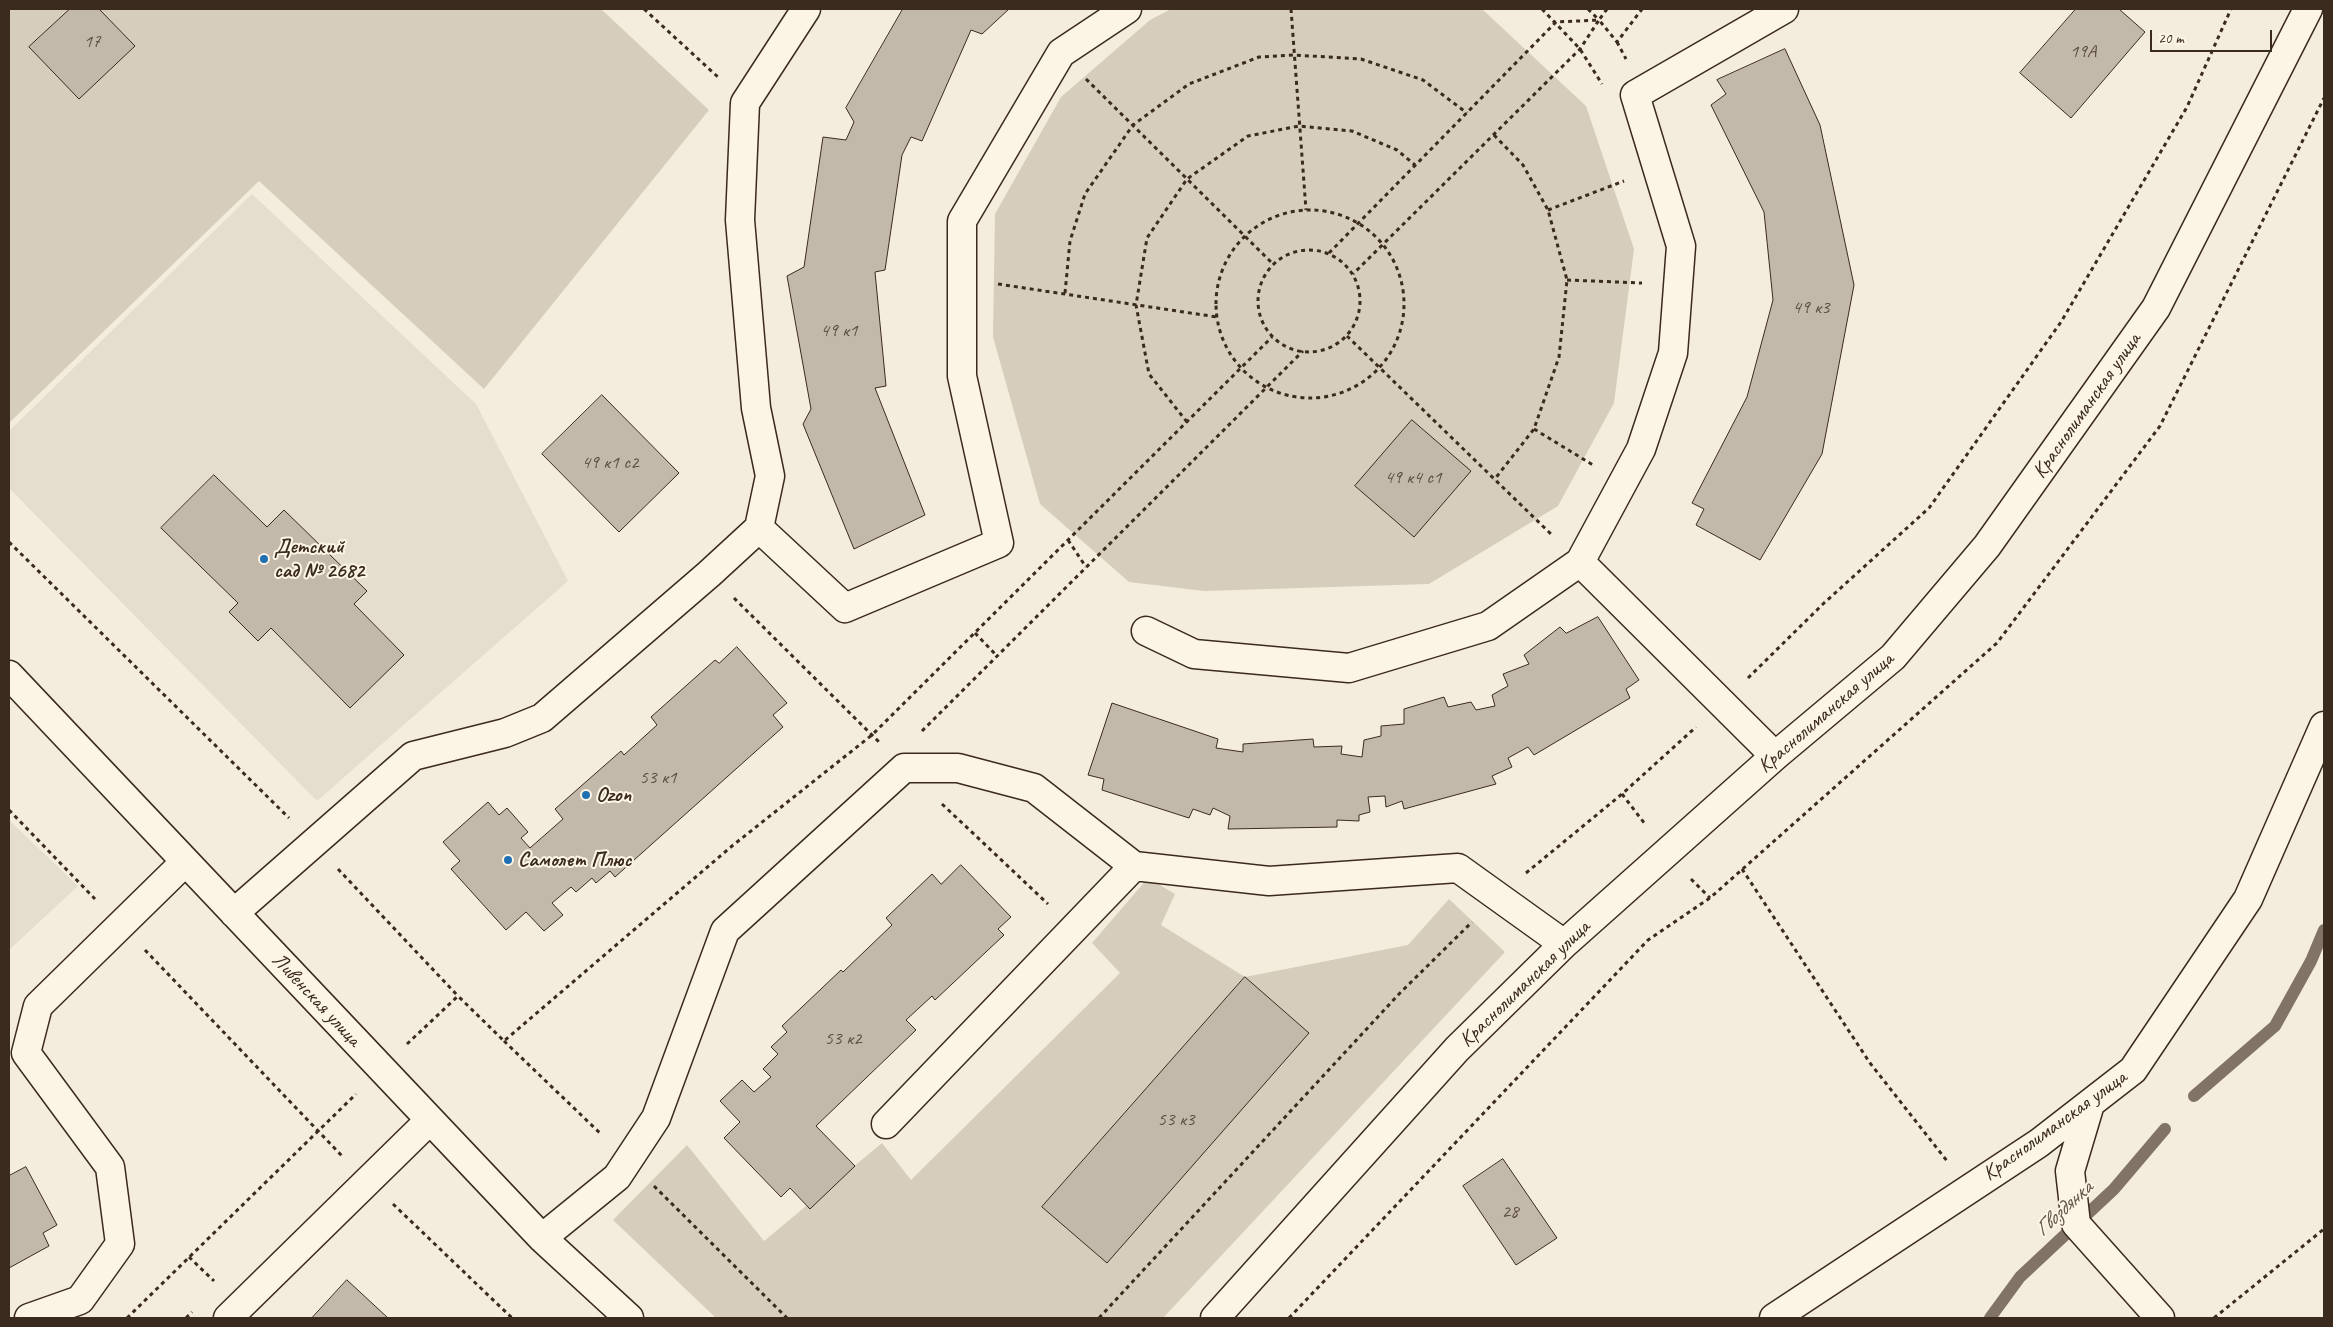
<!DOCTYPE html>
<html>
<head>
<meta charset="utf-8">
<style>
	body { margin:0 }
	#map { position:relative; width:2333px; height:1327px; overflow:hidden; background:#f4eddd; font-family:Caveat,sans-serif }
	canvas { display:block }
	.frame { position:absolute; inset:0; border:10px solid #3b2a1e; pointer-events:none }
	.scale { position:absolute; left:2150px; top:30px; width:122px; height:22px; box-sizing:border-box; border:2px solid #3b2a1e; border-top:0; padding-left:6px; font-size:15px; line-height:18px; white-space:nowrap; color:#3b2a1e; -webkit-text-stroke:4px #fcf5e5; paint-order:stroke }
</style>
</head>
<body>
<div id="map">
<canvas width="2333" height="1327"></canvas>
<div class="frame"></div>
<div class="scale">20 m</div>
</div>
<script>
const c = document.querySelector('canvas').getContext('2d');
c.lineJoin = 'round';
function fill(path, color) {
  c.fillStyle = color;
  c.fill(path, 'evenodd');
}
function stroke(path, color, width, dash) {
  c.strokeStyle = color;
  c.lineWidth = width;
  c.lineCap = dash ? 'butt' : 'round';
  c.setLineDash(dash || []);
  c.stroke(path);
}
function drawText(font, color, halo, rows, align = 'center') {
  c.font = font + ' Caveat,sans-serif';
  c.lineWidth = 4;
  c.setLineDash([]);
  c.textBaseline = 'middle';
  c.strokeStyle = halo;
  c.fillStyle = color;
  for (const [text, x, y, turn = 0] of rows) {
    c.save();
    c.translate(x, y);
    c.rotate((+turn || 0) * Math.PI / 180);
    c.textAlign = isNaN(turn) ? turn : align;
    if (halo) c.strokeText(text, 0, 0);
    c.fillText(text, 0, 0);
    c.restore();
  }
}
const built = new Path2D(`
	M 252,194 L 476,404 L 568,581 L 317,801 L 9,488 L 9,431 Z
	M 9,820 L 78,886 L 9,950 Z`);
const green = new Path2D(`
	M 9,9 L 601,9 L 709,110 L 484,389 L 259,181 L 9,423 Z
	M 1171,9 L 1482,9 L 1586,106 L 1634,249 L 1614,403 L 1558,506 L 1429,584 L 1204,591 L 1129,582 L 1040,504 L 993,337 L 995,214 L 1061,97 L 1150,20 Z
	M 1148,878 L 1175,894 L 1161,925 L 1245,977 L 1408,945 L 1449,899 L 1505,952 L 1163,1318 L 716,1318 L 613,1220 L 687,1145 L 764,1241 L 882,1143 L 911,1180 L 1120,973 L 1092,943 Z`);
const stream = new Path2D(`
	M 2194,1096 L 2275,1026 L 2311,961 L 2324,930
	M 1990,1318 L 2020,1277 L 2114,1189 L 2165,1129`);
const building = new Path2D(`
	M 70,9 L 99,9 L 135,46 L 79,99 L 29,47 Z
	M 903,9 L 1009,9 L 982,34 L 971,30 L 922,141 L 911,137 L 902,155 L 885,270 L 875,272 L 886,386 L 875,388 L 925,515 L 854,549 L 803,424 L 811,409 L 787,276 L 804,267 L 823,137 L 846,140 L 854,122 L 846,108 Z
	M 2076,9 L 2119,9 L 2145,32 L 2071,118 L 2020,73 Z
	M 1785,49 L 1820,125 L 1854,285 L 1822,454 L 1760,560 L 1696,525 L 1704,509 L 1692,503 L 1747,397 L 1773,300 L 1764,212 L 1711,105 L 1726,94 L 1717,80 Z
	M 602,395 L 679,473 L 619,532 L 542,454 Z
	M 1412,420 L 1471,471 L 1414,537 L 1355,486 Z
	M 214,475 L 267,527 L 284,510 L 367,591 L 354,604 L 404,655 L 350,708 L 271,628 L 258,641 L 229,612 L 238,603 L 161,528 Z
	M 1598,617 L 1639,680 L 1626,689 L 1630,698 L 1534,755 L 1528,747 L 1508,758 L 1512,767 L 1492,776 L 1496,784 L 1404,809 L 1402,801 L 1386,807 L 1385,796 L 1368,797 L 1370,812 L 1359,815 L 1359,821 L 1337,820 L 1337,827 L 1228,829 L 1230,816 L 1213,808 L 1210,815 L 1193,809 L 1189,818 L 1102,790 L 1104,779 L 1088,775 L 1112,703 L 1218,739 L 1216,748 L 1243,752 L 1243,744 L 1313,739 L 1314,747 L 1342,746 L 1341,754 L 1362,757 L 1364,740 L 1381,736 L 1381,726 L 1404,724 L 1404,709 L 1444,697 L 1448,707 L 1471,702 L 1476,710 L 1495,706 L 1492,695 L 1508,686 L 1503,674 L 1529,664 L 1524,655 L 1560,627 L 1566,633 Z
	M 737,647 L 787,703 L 773,715 L 783,727 L 615,877 L 610,871 L 596,883 L 592,878 L 576,892 L 571,887 L 552,903 L 563,915 L 544,931 L 526,912 L 506,930 L 451,869 L 460,861 L 443,842 L 488,802 L 499,815 L 507,808 L 528,832 L 521,838 L 530,848 L 563,819 L 555,809 L 621,751 L 624,755 L 657,725 L 651,717 L 715,660 L 719,663 Z
	M 961,865 L 1011,917 L 998,929 L 1004,935 L 935,1000 L 932,996 L 906,1020 L 916,1030 L 816,1126 L 855,1166 L 810,1209 L 790,1188 L 781,1197 L 724,1138 L 740,1122 L 720,1101 L 742,1080 L 754,1092 L 771,1077 L 763,1069 L 778,1054 L 771,1047 L 787,1032 L 782,1026 L 841,970 L 843,972 L 892,925 L 886,918 L 932,874 L 941,884 Z
	M 1245,977 L 1309,1033 L 1107,1263 L 1042,1207 Z
	M 1503,1159 L 1557,1238 L 1516,1265 L 1463,1186 Z
	M 26,1167 L 57,1225 L 43,1233 L 49,1246 L 9,1268 L 9,1176 Z
	M 347,1280 L 388,1318 L 312,1318 Z`);
const path = new Path2D(`
	M 644,9 L 719,78
	M 1291,9 L 1306,210
	M 1542,9 L 1580,49 L 1602,84
	M 1588,9 L 1598,19
	M 1607,9 L 1599,20 L 1617,42 L 1642,9
	M 1617,42 L 1626,59
	M 1086,79 L 1272,263
	M 1494,135 L 1523,165 L 1548,210 L 1567,280 L 1559,357 L 1534,429 L 1494,480
	M1216 304a94 94 0 1 1 188 0a94 94 0 1 1-188 0Z
	M 1548,210 L 1624,181
	M1258 301a51 51 0 1 1 102 0a51 51 0 1 1-102 0Z
	M 1329,253 L 1556,22 L 1599,20 L 1580,49 L 1353,274
	M 1567,280 L 1642,283
	M 998,284 L 1217,317
	M 1065,293 L 1070,241 L 1085,194 L 1133,125 L 1189,84 L 1259,57 L 1294,55 L 1361,59 L 1423,80 L 1467,113
	M 1347,336 L 1553,536
	M 1187,422 L 1149,374 L 1136,305 L 1147,238 L 1187,179 L 1248,136 L 1299,126 L 1352,131 L 1397,150 L 1415,165
	M 1534,429 L 1593,465
	M 1068,540 L 1086,567
	M 9,542 L 289,818
	M 734,598 L 880,743
	M 975,633 L 997,656
	M 1748,678 L 1823,604 L 1929,508 L 2061,322 L 2187,107 L 2231,9
	M 922,731 L 1303,351
	M 1622,794 L 1645,824
	M 942,804 L 1048,904
	M 9,810 L 95,899
	M 338,869 L 458,996
	M 1742,869 L 1870,1063 L 1947,1161
	M 1526,873 L 1622,794 L 1696,727
	M 1691,879 L 1710,898
	M 145,950 L 343,1157
	M 504,1041 L 602,1135
	M 407,1044 L 458,996 L 504,1041 L 732,846 L 872,735 L 1272,337
	M 654,1186 L 787,1318
	M 393,1204 L 512,1318
	M 189,1257 L 214,1281
	M 127,1318 L 356,1094
	M 186,1318 L 192,1312
	M 1099,1318 L 1399,994 L 1472,922
	M 1289,1318 L 1648,940 L 1710,898 L 1997,643 L 2160,426 L 2324,98
	M 2214,1318 L 2324,1229`);
const minor = new Path2D(`
	M 759,528 L 845,608 L 999,543 L 962,376 L 962,221 L 1061,53 L 1127,9
	M 1146,631 L 1194,654 L 1349,668 L 1488,626 L 1580,562
	M 9,675 L 542,1238 L 629,1318
	M 1775,756 L 1580,562 L 1641,449 L 1673,353 L 1681,246 L 1635,95 L 1784,9
	M 234,913 L 413,756 L 505,733 L 542,718 L 709,574 L 759,528 L 770,476 L 756,408 L 740,220 L 745,103 L 806,9
	M 2090,1104 L 2070,1171 L 2076,1224 L 2160,1318
	M 886,1124 L 1134,866
	M 542,1238 L 617,1177 L 656,1118 L 725,931 L 904,768 L 958,768 L 1034,788 L 1134,866 L 1269,881 L 1458,868 L 1564,944
	M 29,1318 L 80,1300 L 120,1244 L 110,1167 L 26,1053 L 38,1006 L 185,862
	M 228,1318 L 430,1120
	M 1215,1318 L 1457,1049 L 1564,944 L 1775,756 L 1893,657 L 1987,546 L 2156,308 L 2308,9
	M 1774,1318 L 2039,1143 L 2133,1070 L 2248,899 L 2324,726`);
const markers = [
	[264,559,5,"#1f6fb2"],
	[586,795,5,"#1f6fb2"],
	[508,860,5,"#1f6fb2"]
];
const numberNames = [
	["17",92,42],
	["19А",2083,52],
	["49 к3",1811,308],
	["49 к1",839,331],
	["49 к1 с2",610,463],
	["49 к4 с1",1413,478],
	["53 к1",658,778],
	["53 к2",843,1039],
	["53 к3",1176,1120],
	["28",1510,1212]
];
const streetNames = [
	["Краснолиманская улица",2087,406,-55],
	["Краснолиманская улица",1826,713,-41],
	["Краснолиманская улица",1525,984,-44],
	["Ливенская улица",316,1000,47],
	["Краснолиманская улица",2055,1126,-36]
];
const poiNames = [
	["Детский",274,547],
	["сад № 2682",274,571],
	["Ozon",596,795],
	["Самолет Плюс",518,860]
];
const waterNames = [
	["Гвоздянка",2064,1209,-43]
];
fill(built, '#e5ddce');
fill(green, '#d6cdbd');
stroke(stream, '#817466', 12);
fill(building, '#c3b9aa');
stroke(building, '#3b2a1e', 1);
stroke(minor, '#3b2a1e', 31);
stroke(path, '#3b2a1e', 3, [4, 4]);
stroke(minor, '#fcf5e5', 28);
for (const [x, y, r, color] of markers) {
  const dot = new Path2D();
  dot.arc(x, y, r, 0, 2 * Math.PI);
  c.fillStyle = color;
  c.fill(dot);
  stroke(dot, '#fcf5e5', 2);
}
drawText('19px', '#5d4e41', null, numberNames);
drawText('21px', '#3b2a1e', '#fcf5e5', streetNames);
drawText('bold 21px', '#3b2a1e', '#fcf5e5', poiNames, 'left');
drawText('italic 22px', '#645548', '#fcf5e5', waterNames);
</script>
</body>
</html>
